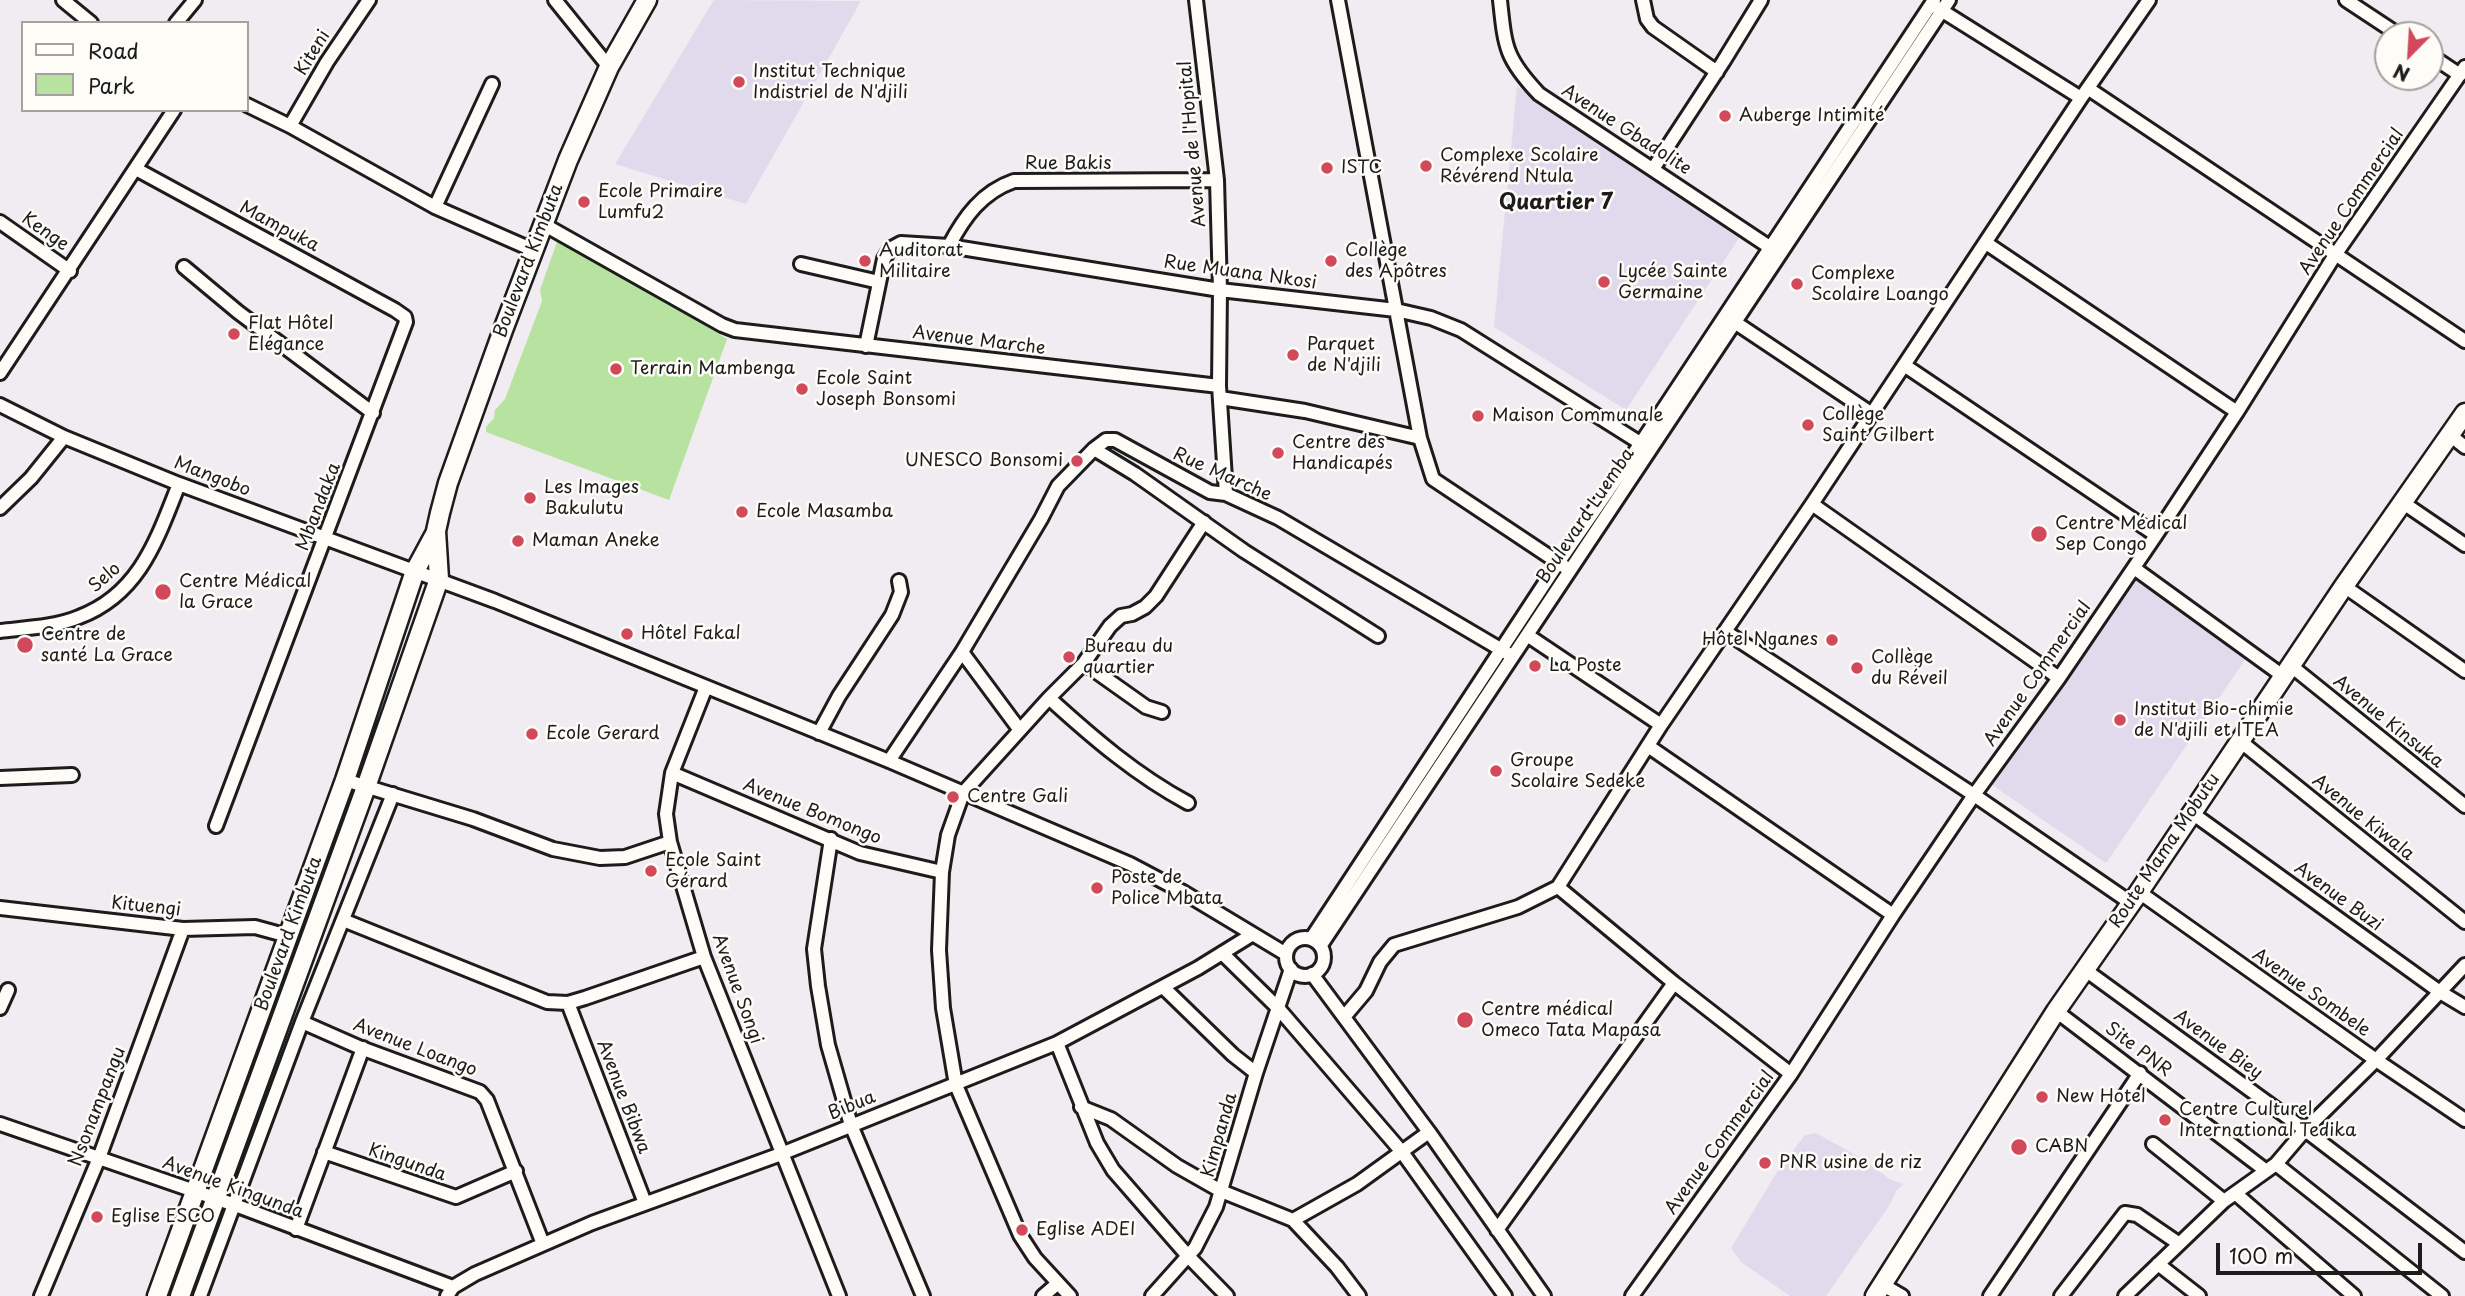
<!DOCTYPE html>
<html>
<head>
<meta charset="utf-8">
<style>
	body { margin:0 }
	#map { position:relative; width:2465px; height:1296px; overflow:hidden; background:#f0ecf2; font-family:"Playpen Sans",sans-serif }
	canvas { display:block }
	.legend { position:absolute; left:21px; top:21px; width:228px; height:91px; box-sizing:border-box; background:#fdfcf7; border:2px solid #a3a29f; margin:0; padding:9px 12px; list-style:none; font-size:21px; color:#1c1c1c }
	.legend li { display:flex; align-items:center; gap:14px; height:35px }
	.legend b { width:35px; border:2px solid #a3a29f }
	.north { position:absolute; left:2374px; top:21px; width:70px; height:70px; box-sizing:border-box; background:#fdfcf7; border:2px solid #a3a29f; border-radius:50%; rotate:204deg; font-size:19px; font-weight:700; line-height:28px; text-align:center; color:#1c1c1c }
	.north::after { content:''; display:block; margin:auto; width:24px; height:32px; background:#d1495b; clip-path:polygon(50% 0,100% 100%,50% 72%,0 100%) }
	.scale { position:absolute; left:2216px; top:1243px; width:206px; height:32px; box-sizing:border-box; border:4px solid #1c1c1c; border-top:0; padding-left:9px; font-size:21px; line-height:24px; white-space:nowrap; color:#1c1c1c; -webkit-text-stroke:5px #fdfcf7; paint-order:stroke }
</style>
</head>
<body>
<div id="map">
<canvas width="2465" height="1296"></canvas>
<ul class="legend">
<li><b style="height:9px;background:#fdfcf7"></b>Road</li>
<li><b style="height:19px;background:#b8e29f"></b>Park</li>
</ul>
<div class="north">N</div>
<div class="scale">100 m</div>
</div>
<script>
const c = document.querySelector('canvas').getContext('2d');
c.lineJoin = 'round';
function fill(path, color) {
  c.fillStyle = color;
  c.fill(path, 'evenodd');
}
function stroke(path, color, width, dash) {
  c.strokeStyle = color;
  c.lineWidth = width;
  c.lineCap = dash ? 'butt' : 'round';
  c.setLineDash(dash || []);
  c.stroke(path);
}
function drawText(font, color, halo, rows, align = 'center') {
  c.font = font + ' "Playpen Sans",sans-serif';
  c.lineWidth = 5;
  c.setLineDash([]);
  c.textBaseline = 'middle';
  c.strokeStyle = halo;
  c.fillStyle = color;
  for (const [text, x, y, turn = 0] of rows) {
    c.save();
    c.translate(x, y);
    c.rotate((+turn || 0) * Math.PI / 180);
    c.textAlign = isNaN(turn) ? turn : align;
    if (halo) c.strokeText(text, 0, 0);
    c.fillText(text, 0, 0);
    c.restore();
  }
}
const built = new Path2D(`
	M 714,0 L 861,1 L 746,204 L 615,164 Z
	M 1517,86 L 1739,238 L 1626,410 L 1494,327 Z
	M 2135,576 L 2249,654 L 2106,863 L 1992,785 Z
	M 1816,1133 L 1861,1158 L 1891,1180 L 1904,1184 L 1897,1190 L 1889,1206 L 1826,1296 L 1790,1296 L 1741,1262 L 1731,1248 L 1779,1169 L 1805,1135 Z`);
const green = new Path2D(`
	M 559,236 L 727,339 L 669,500 L 486,432 L 486,427 L 494,418 L 495,410 L 505,399 L 542,301 L 540,290 Z`);
const street = new Path2D(`
	M 63,0 L 91,23
	M 555,0 L 609,67
	M 1196,0 L 1217,180 L 1220,290 L 1219,386 L 1226,494
	M 1338,0 L 1420,438 L 1433,479 L 1565,567
	M 1500,0 C 1505,47 1505,58 1539,94 L 1777,252
	M 1643,0 L 1647,19 L 1653,27 L 1717,72
	M 2346,0 L 2399,35
	M 1936,7 L 2081,98
	M 176,23 L 195,0
	M 2430,55 L 2460,75
	M 2089,89 L 2465,341
	M 247,105 L 290,126 L 435,207 L 533,250
	M 290,126 L 327,62 L 369,0
	M 136,169 L 395,310 L 405,317 L 406,322 L 216,826
	M 1653,169 L 1723,62 L 1761,0
	M 435,207 L 492,84
	M 0,222 L 70,271
	M 543,224 L 722,325 L 735,330 L 1219,386
	M 1986,243 L 2237,412
	M 949,246 C 964,217 982,192 1014,181 L 1217,180
	M 801,264 L 879,282
	M 184,267 L 238,312 L 373,413
	M 1730,319 L 1872,414
	M 866,346 L 884,259 L 890,249 L 901,243 L 949,246 L 1220,290 L 1396,310 L 1431,318 L 1461,330 L 1645,446
	M 1904,365 L 2156,535
	M 0,373 L 174,110
	M 1220,398 L 1305,411 L 1420,438
	M 0,405 L 64,437 L 179,484 L 495,601 L 889,761 L 1130,864 L 1183,892 L 1286,954
	M 2450,435 L 2465,447
	M 1094,449 L 1135,474 L 1244,551 L 1378,636
	M 2402,502 L 2465,545
	M 1812,504 L 2059,678
	M 0,508 L 31,478 L 64,437
	M 2134,568 L 2283,676
	M 2344,586 L 2465,671
	M 0,631 C 26,628 55,627 79,617 C 140,594 157,539 179,484
	M 1726,632 L 1974,795 L 2131,903
	M 1527,635 L 1661,725
	M 962,652 L 1019,729
	M 1084,663 L 1146,707 L 1162,712
	M 2290,665 L 2465,806
	M 706,687 L 672,773 L 666,814 L 670,842 L 704,957 L 839,1296
	M 1049,698 L 1084,663 L 1110,626 L 1121,616 L 1132,614 L 1145,607 L 1156,596 L 1204,522
	M 819,733 L 839,696 L 892,615 L 901,592 L 899,581
	M 2240,741 L 2465,922
	M 1648,746 L 1893,915
	M 889,761 L 962,652 L 1041,519 L 1058,486 L 1094,449 L 1106,440 L 1115,440 L 1210,492 L 1226,494 L 1278,518 L 1507,653
	M 672,773 L 860,853 L 942,872
	M 0,778 L 72,775
	M 345,780 L 473,819 L 553,849 L 600,858 L 625,857 L 670,842
	M 2192,813 L 2440,992 L 2465,1007
	M 831,839 L 814,949 L 818,986 L 828,1045 L 851,1125 L 923,1296
	M 1558,887 L 1674,983 L 1791,1074
	M 2139,892 L 2376,1060 L 2465,1120
	M 0,908 L 183,929 L 255,927 L 288,936
	M 343,920 L 547,1002 L 568,1003 L 585,998 L 704,957
	M1286 957a19 19 0 1 1 38 0a19 19 0 1 1-38 0Z
	M 1311,939 L 1558,563 L 1641,443 L 1934,0
	M 1321,945 L 1949,0
	M 1222,953 L 1278,1008 L 1402,1152 L 1505,1296
	M 2084,969 L 2305,1130 L 2465,1252
	M 1312,974 L 1429,1132 L 1544,1296
	M 1163,987 L 1233,1055 L 1256,1073
	M 568,1003 L 645,1203
	M 0,1008 L 8,990
	M 2056,1011 L 2265,1170
	M 1344,1017 L 1366,991 L 1380,962 L 1394,945 L 1518,907 L 1558,887 L 1661,725 L 1812,504 L 2081,98 L 2149,0
	M 302,1022 L 361,1048 L 480,1092 L 487,1100 L 543,1244
	M 1057,1043 L 1097,1143 L 1113,1170 L 1188,1256 L 1227,1296
	M 1081,1107 L 1111,1119 L 1177,1166 L 1221,1191 L 1293,1220 L 1337,1267 L 1359,1296
	M 0,1124 L 235,1205 L 453,1287
	M 2153,1144 L 2224,1201
	M 324,1152 L 456,1197 L 516,1171
	M 2276,1164 L 2442,1296
	M 2235,1193 L 2354,1296
	M 1293,1220 L 1357,1184 L 1429,1132
	M 296,1229 L 363,1048
	M 1497,1230 L 1674,983
	M 2158,1264 L 2199,1296
	M 1883,1285 L 1902,1296
	M 41,1296 L 99,1158 L 183,929
	M 200,1296 L 302,1022 L 393,794
	M 447,1296 L 453,1287 L 475,1274 L 592,1223 L 781,1154 L 1057,1043 L 1198,968 L 1253,934
	M 1043,1296 L 1057,1284
	M 1070,1296 L 1035,1258 L 1020,1235 L 956,1085 L 943,1008 L 939,950 L 942,872 L 948,835 L 963,793 L 1049,698 C 1093,738 1136,775 1188,803
	M 1152,1296 L 1195,1248 L 1216,1207 L 1256,1073 L 1291,969
	M 1632,1296 L 1791,1074 L 1893,915 L 1974,795 L 2059,678 L 2156,535 L 2237,412 L 2335,255 L 2465,67
	M 1990,1296 L 2140,1073
	M 2061,1296 L 2125,1213 L 2137,1215 L 2178,1243
	M 2125,1296 L 2224,1201 L 2276,1164 L 2305,1130 L 2376,1060 L 2465,965`);
const secondary = new Path2D(`
	M 157,1296 L 345,780 L 415,571 L 435,534
	M 180,1296 L 366,787 L 439,579 L 436,531 L 440,513 L 448,483 L 503,330 L 568,160 L 609,67 L 647,0
	M 1875,1296 L 2056,1011 L 2139,892 L 2344,586 L 2465,413`);
const markers = [
	[739,82,7,"#d1495b"],
	[1725,116,7,"#d1495b"],
	[1426,166,7,"#d1495b"],
	[1327,168,7,"#d1495b"],
	[584,202,7,"#d1495b"],
	[865,261,7,"#d1495b"],
	[1331,261,7,"#d1495b"],
	[1604,282,7,"#d1495b"],
	[1797,284,7,"#d1495b"],
	[234,334,7,"#d1495b"],
	[1293,355,7,"#d1495b"],
	[616,369,7,"#d1495b"],
	[802,389,7,"#d1495b"],
	[1478,416,7,"#d1495b"],
	[1808,425,7,"#d1495b"],
	[1278,453,7,"#d1495b"],
	[1077,461,7,"#d1495b"],
	[530,498,7,"#d1495b"],
	[742,512,7,"#d1495b"],
	[2039,534,9,"#d1495b"],
	[518,541,7,"#d1495b"],
	[163,592,9,"#d1495b"],
	[627,634,7,"#d1495b"],
	[1832,640,7,"#d1495b"],
	[25,645,9,"#d1495b"],
	[1069,657,7,"#d1495b"],
	[1535,666,7,"#d1495b"],
	[1857,668,7,"#d1495b"],
	[2120,720,7,"#d1495b"],
	[532,734,7,"#d1495b"],
	[1496,771,7,"#d1495b"],
	[953,797,7,"#d1495b"],
	[651,871,7,"#d1495b"],
	[1097,888,7,"#d1495b"],
	[1465,1020,9,"#d1495b"],
	[2042,1097,7,"#d1495b"],
	[2165,1120,7,"#d1495b"],
	[2019,1147,9,"#d1495b"],
	[1765,1163,7,"#d1495b"],
	[97,1217,7,"#d1495b"],
	[1022,1230,7,"#d1495b"]
];
const streetNames = [
	["Kiteni",313,53,-58],
	["Avenue Gbadolite",1626,130,33],
	["Avenue de l'Hopital",1193,144,-95],
	["Rue Bakis",1068,164],
	["Avenue Commercial",2352,202,-56],
	["Mampuka",279,227,28],
	["Kenge",45,232,35],
	["Boulevard Kimbuta",529,261,-69],
	["Rue Muana Nkosi",1240,273,8],
	["Avenue Marche",979,341,7],
	["Rue Marche",1222,475,24],
	["Mangobo",212,477,21],
	["Mbandaka",319,507,-69],
	["Boulevard Luemba",1586,516,-56],
	["Selo",105,578,-41],
	["Avenue Commercial",2038,674,-55],
	["Avenue Kinsuka",2388,722,39],
	["Avenue Bomongo",812,812,22],
	["Avenue Kiwala",2363,818,39],
	["Route Mama Mobutu",2165,851,-56],
	["Avenue Buzi",2338,897,36],
	["Kituengi",146,907,6],
	["Boulevard Kimbuta",289,934,-70],
	["Avenue Songi",737,989,70],
	["Avenue Sombele",2311,993,35],
	["Avenue Biey",2218,1045,36],
	["Avenue Loango",415,1048,21],
	["Site PNR",2138,1050,37],
	["Avenue Bibwa",623,1097,69],
	["Bibua",852,1106,-22],
	["Nsonampangu",98,1107,-69],
	["Kimpanda",1220,1135,-74],
	["Avenue Commercial",1720,1143,-54],
	["Kingunda",407,1163,19],
	["Avenue Kingunda",233,1188,20]
];
const poiNames = [
	["Institut Technique",753,72],
	["Indistriel de N'djili",753,93],
	["Auberge Intimité",1739,116],
	["Complexe Scolaire",1440,156],
	["Révérend Ntula",1440,177],
	["ISTC",1341,168],
	["Ecole Primaire",598,192],
	["Lumfu2",598,213],
	["Auditorat",879,251],
	["Militaire",879,272],
	["Collège",1345,251],
	["des Apôtres",1345,272],
	["Lycée Sainte",1618,272],
	["Germaine",1618,293],
	["Complexe",1811,274],
	["Scolaire Loango",1811,295],
	["Flat Hôtel",248,324],
	["Elégance",248,345],
	["Parquet",1307,345],
	["de N'djili",1307,366],
	["Terrain Mambenga",630,369],
	["Ecole Saint",816,379],
	["Joseph Bonsomi",816,400],
	["Collège",1822,415],
	["Saint Gilbert",1822,436],
	["Maison Communale",1492,416],
	["Centre des",1292,443],
	["Handicapés",1292,464],
	["UNESCO Bonsomi",1063,461,"right"],
	["Les Images",544,488],
	["Bakulutu",544,509],
	["Ecole Masamba",756,512],
	["Centre Médical",2055,524],
	["Sep Congo",2055,545],
	["Maman Aneke",532,541],
	["Centre Médical",179,582],
	["la Grace",179,603],
	["Hôtel Fakal",641,634],
	["Centre de",41,635],
	["santé La Grace",41,656],
	["Hôtel Nganes",1818,640,"right"],
	["Bureau du",1083,647],
	["quartier",1083,668],
	["Collège",1871,658],
	["du Réveil",1871,679],
	["La Poste",1549,666],
	["Institut Bio-chimie",2134,710],
	["de N'djili et ITEA",2134,731],
	["Ecole Gerard",546,734],
	["Groupe",1510,761],
	["Scolaire Sedeke",1510,782],
	["Centre Gali",967,797],
	["Ecole Saint",665,861],
	["Gérard",665,882],
	["Poste de",1111,878],
	["Police Mbata",1111,899],
	["Centre médical",1481,1010],
	["Omeco Tata Mapasa",1481,1031],
	["New Hotel",2056,1097],
	["Centre Culturel",2179,1110],
	["International Tedika",2179,1131],
	["CABN",2035,1147],
	["PNR usine de riz",1779,1163],
	["Eglise ESCO",111,1217],
	["Eglise ADEI",1036,1230]
];
const quarterNames = [
	["Quartier 7",1556,203]
];
fill(built, '#e1d9ec');
fill(green, '#b8e29f');
stroke(street, '#1c1c1c', 18);
stroke(secondary, '#1c1c1c', 23);
stroke(street, '#fdfcf7', 12);
stroke(secondary, '#fdfcf7', 18);
for (const [x, y, r, color] of markers) {
  const dot = new Path2D();
  dot.arc(x, y, r, 0, 2 * Math.PI);
  c.fillStyle = color;
  c.fill(dot);
  stroke(dot, '#fdfcf7', 2.5);
}
drawText('18px', '#1c1c1c', '#fdfcf7', streetNames);
drawText('18px', '#1c1c1c', '#fdfcf7', poiNames, 'left');
drawText('bold 21px', '#1c1c1c', '#fdfcf7', quarterNames);
</script>
</body>
</html>
